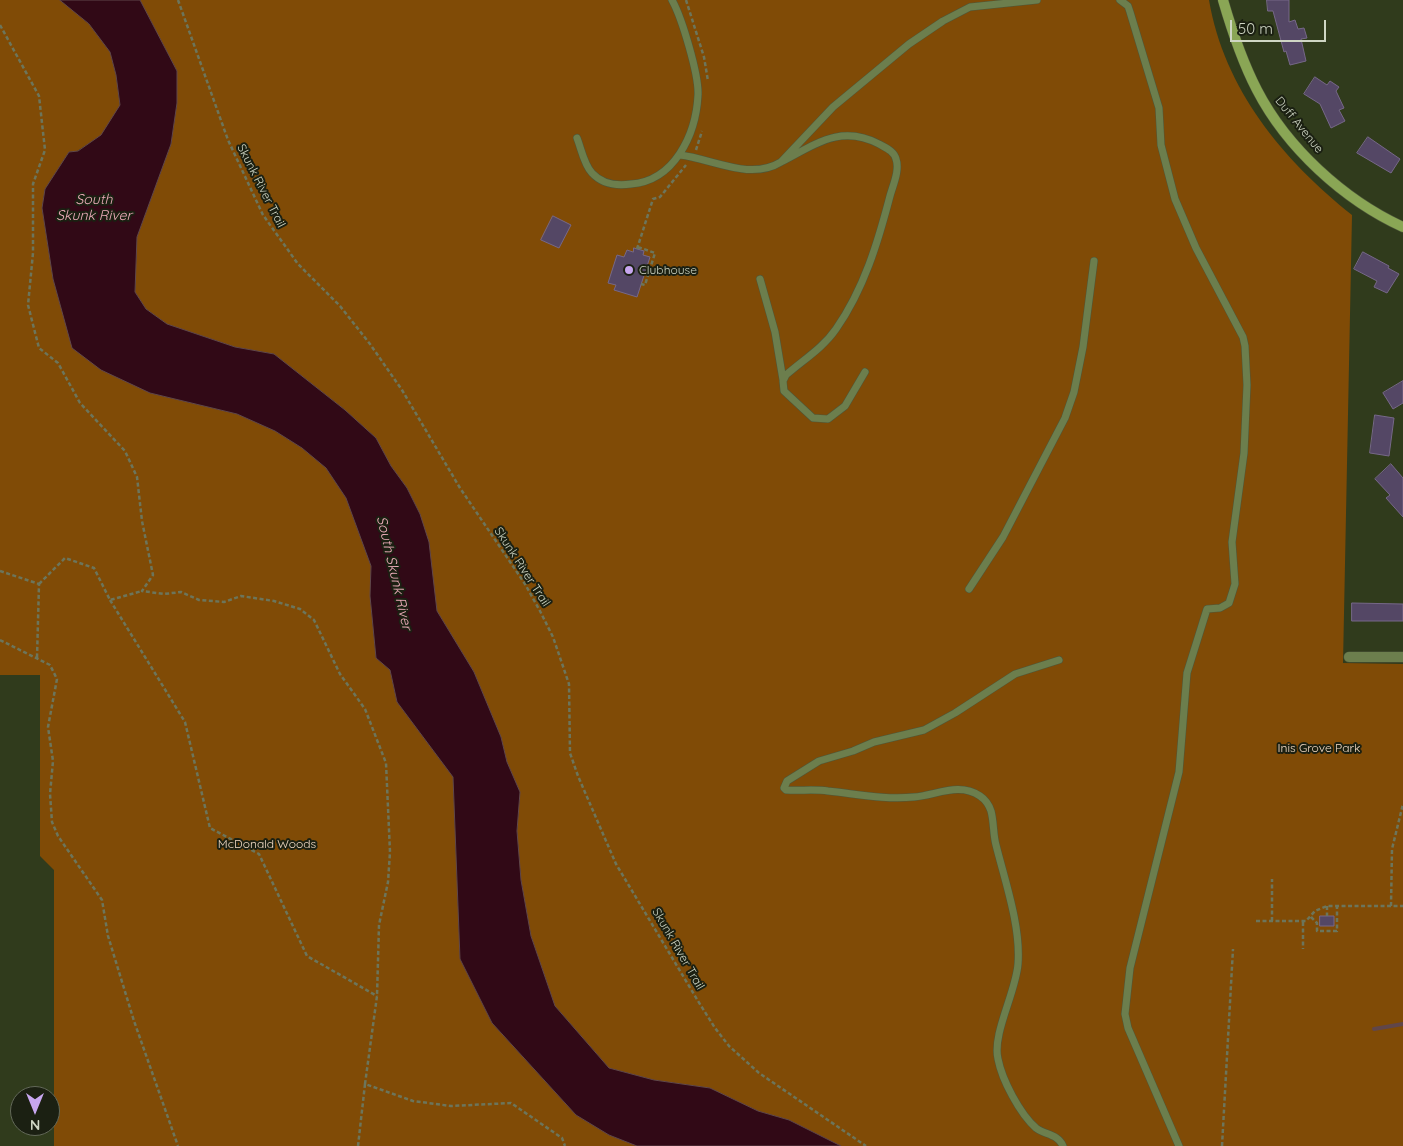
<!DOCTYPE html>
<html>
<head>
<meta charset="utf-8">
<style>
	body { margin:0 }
	#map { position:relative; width:1403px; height:1146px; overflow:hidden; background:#303b1c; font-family:Quicksand,sans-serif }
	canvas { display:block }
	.north { position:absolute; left:10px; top:1086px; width:50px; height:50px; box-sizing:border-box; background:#1b2012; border:1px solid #636959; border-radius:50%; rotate:180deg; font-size:14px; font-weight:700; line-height:20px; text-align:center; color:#cfd6c4 }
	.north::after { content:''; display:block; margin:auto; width:18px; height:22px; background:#c7a6ef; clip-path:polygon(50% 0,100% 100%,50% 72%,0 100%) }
	.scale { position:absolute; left:1230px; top:20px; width:96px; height:22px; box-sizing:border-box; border:2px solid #cfd6c4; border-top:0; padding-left:6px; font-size:15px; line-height:18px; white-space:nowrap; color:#cfd6c4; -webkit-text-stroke:4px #1b2012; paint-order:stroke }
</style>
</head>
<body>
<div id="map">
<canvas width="1403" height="1146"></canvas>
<div class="north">N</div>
<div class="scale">50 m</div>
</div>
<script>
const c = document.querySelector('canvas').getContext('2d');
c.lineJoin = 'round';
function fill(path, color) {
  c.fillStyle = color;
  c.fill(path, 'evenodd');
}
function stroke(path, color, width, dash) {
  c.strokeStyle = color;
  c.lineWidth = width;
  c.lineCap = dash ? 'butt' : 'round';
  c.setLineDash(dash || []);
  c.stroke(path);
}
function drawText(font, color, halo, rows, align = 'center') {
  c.font = font + ' Quicksand,sans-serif';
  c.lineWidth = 4;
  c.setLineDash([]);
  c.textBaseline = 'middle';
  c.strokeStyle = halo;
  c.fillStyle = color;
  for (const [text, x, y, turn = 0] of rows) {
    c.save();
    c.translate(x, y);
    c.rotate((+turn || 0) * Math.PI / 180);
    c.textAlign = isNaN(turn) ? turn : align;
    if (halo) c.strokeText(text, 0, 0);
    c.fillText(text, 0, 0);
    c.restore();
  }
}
const green = new Path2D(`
	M 0,0 L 60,0 L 89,24 L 110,52 L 116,75 L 120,106 L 102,135 L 77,151 L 69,152 L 45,189 L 42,208 L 53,279 L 62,311 L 150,393 L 237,414 L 275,431 L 302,448 L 326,468 L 346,498 L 371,566 L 370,596 L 376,658 L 390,670 L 397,702 L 453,777 L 460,959 L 492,1023 L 576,1115 L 609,1135 L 637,1146 L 54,1146 L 54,870 L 40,856 L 40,675 L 0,675 Z
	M 140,0 L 1209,0 C 1224,89 1283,160 1352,215 L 1343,663 L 1403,664 L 1403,1146 L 841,1146 L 789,1120 L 758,1111 L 710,1088 L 654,1080 L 609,1068 L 555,1006 L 531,936 L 521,880 L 517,831 L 520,792 L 507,762 L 501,737 L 474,672 L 437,611 L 420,514 L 407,488 L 391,466 L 376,438 L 345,410 L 274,354 L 235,347 L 167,324 L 146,309 L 135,292 L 137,237 L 171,144 L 177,103 L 177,71 Z`);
const water = new Path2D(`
	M 60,0 L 140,0 L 177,71 L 177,103 L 171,144 L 137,237 L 135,292 L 146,309 L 167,324 L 235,347 L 274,354 L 345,410 L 376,438 L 391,466 L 407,488 L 420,514 L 429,542 L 437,611 L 474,672 L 501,737 L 507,762 L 520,792 L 517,831 L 521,880 L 531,936 L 555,1006 L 609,1068 L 654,1080 L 710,1088 L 758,1111 L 789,1120 L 841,1146 L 637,1146 L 609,1135 L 576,1115 L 492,1023 L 460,959 L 453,777 L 397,702 L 390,670 L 376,658 L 370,596 L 371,566 L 346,498 L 326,468 L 302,448 L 275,431 L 237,414 L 150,393 L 101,370 L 72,348 L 53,279 L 42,208 L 45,189 L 69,152 L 78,151 L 101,135 L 120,105 L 116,75 L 110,52 L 89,24 Z`);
const stream = new Path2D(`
	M 1374,1029 L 1403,1024`);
const building = new Path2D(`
	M 1267,0 L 1289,0 L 1289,22 L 1295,20 L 1298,29 L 1304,28 L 1307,38 L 1301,39 L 1306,61 L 1290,65 L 1286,51 L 1284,52 L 1273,11 L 1268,11 Z
	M 1315,77 L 1327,85 L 1330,81 L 1339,87 L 1336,91 L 1344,108 L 1339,110 L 1345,121 L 1331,128 L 1320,104 L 1304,94 Z
	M 1368,137 L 1400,159 L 1391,173 L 1357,153 Z
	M 553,216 L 571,225 L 559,248 L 541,240 Z
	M 634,248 L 644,251 L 643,255 L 650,257 L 637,297 L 614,290 L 616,285 L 608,283 L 617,255 L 624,257 L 627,250 L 633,252 Z
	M 1363,252 L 1389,266 L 1388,268 L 1399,274 L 1387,293 L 1374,287 L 1377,281 L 1354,269 Z
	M 1403,381 L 1403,403 L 1393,409 L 1383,393 Z
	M 1375,415 L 1394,418 L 1389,456 L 1370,453 Z
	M 1391,464 L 1403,478 L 1403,517 L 1386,498 L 1390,495 L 1375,479 Z
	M 1352,603 L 1403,604 L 1403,621 L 1352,621 Z
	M 1320,916 L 1334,916 L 1334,926 L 1320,926 Z`);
const path = new Path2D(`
	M 178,0 L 228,140 L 263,215 L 298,264 L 340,306 L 370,344 L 402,390 L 460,488 L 525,584 L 540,611 L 553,637 L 569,684 L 570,753 L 578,776 L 616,864 L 698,1001 L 715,1028 L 729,1046 L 759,1073 L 866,1146
	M 686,0 L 704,57 L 708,81
	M 0,25 L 39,96 L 45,150 L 33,184 L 33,253 L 28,305 L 39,348 L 58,363 L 80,403 L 125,451 L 137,477 L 142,521 L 153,575 L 142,591 L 164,594 L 181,592 L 199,600 L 224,602 L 241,596 L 274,601 L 300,609 L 314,620 L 340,674 L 365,709 L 386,763 L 390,852 L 388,882 L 379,925 L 377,996 L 365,1084 L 413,1101 L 451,1106 L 511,1103 L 562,1138 L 565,1146
	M 696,150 L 702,131
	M 638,247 L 655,253 L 645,285 L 641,284
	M 637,249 L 653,199 L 660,197 L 686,165
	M 0,571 L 39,584 L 37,658
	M 39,584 L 65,558 L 94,568 L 110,600 L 142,591
	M 110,600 L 185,722 L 210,828 L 259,854 L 307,956 L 377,996
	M 0,640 L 50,665 L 57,679 L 48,727 L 53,761 L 50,794 L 52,822 L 58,836 L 102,900 L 108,936 L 134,1021 L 178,1146
	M 1327,906 L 1327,916
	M 1391,906 L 1392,849 L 1403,804
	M 1311,917 L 1317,923 L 1317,931 L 1337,931 L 1337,906
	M 1256,921 L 1306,921 L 1315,911 L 1327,906 L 1403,906
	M 1272,921 L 1272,879
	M 1303,922 L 1303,949
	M 358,1146 L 365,1084
	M 1222,1146 L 1233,949`);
const lane = new Path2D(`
	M 1120,0 L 1128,6 L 1130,12 L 1159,108 L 1161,145 L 1175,199 L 1196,248 L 1243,337 L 1245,346 L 1247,385 L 1244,453 L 1232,542 L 1235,584 L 1229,603 L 1220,608 L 1207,609 L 1187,673 L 1179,772 L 1130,968 L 1125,1014 L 1128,1028 L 1179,1146
	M 577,138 C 581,148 584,165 592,173 C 602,184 617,186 631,184 C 674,181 696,135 698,95 C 699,75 682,18 672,0
	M 680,155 C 713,159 750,181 781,162 L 833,107 L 909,44 L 943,21 L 970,7 L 1037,0
	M 781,162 C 816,144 841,124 879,144 C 886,148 894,151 896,159 C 900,170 893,185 890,196 C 878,242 864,289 836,329 C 823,348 803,360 786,375 L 783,381 L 784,391 L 813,418 L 828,419 L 845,406 L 865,372
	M 760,279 L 775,332 L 783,380
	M 969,589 L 1003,537 L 1065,418 L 1074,392 L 1083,347 L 1094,261
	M 1059,660 L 1015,674 L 955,713 L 924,730 L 874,742 L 853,751 L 819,761 L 787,781 L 784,788 L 786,790 C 800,791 814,789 828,791 C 857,794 885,800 914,797 C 937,795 959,782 980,796 C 986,800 989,805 991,811 C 994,822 993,834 996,845 C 1005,881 1021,927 1018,964 C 1016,992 992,1034 998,1059 C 1002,1080 1020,1114 1036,1128 C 1045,1135 1058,1134 1063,1146`);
const street = new Path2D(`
	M 1349,657 L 1403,657`);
const secondary = new Path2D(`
	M 1223,0 C 1232,31 1242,61 1257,90 C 1287,148 1344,200 1403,227`);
const markers = [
	[629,270,5,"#c7a6ef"]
];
const streetNames = [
	["Duff Avenue",1299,125,51],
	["Skunk River Trail",261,186,63],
	["Skunk River Trail",522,567,57],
	["Skunk River Trail",678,949,60]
];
const poiNames = [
	["Clubhouse",639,270]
];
const parkNames = [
	["Inis Grove Park",1319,748],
	["McDonald Woods",267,844]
];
const waterNames = [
	["South",94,200],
	["Skunk River",94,216],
	["South Skunk River",394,573,77]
];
fill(green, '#804b06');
fill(water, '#310916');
stroke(water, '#60464a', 1);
stroke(stream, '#60464a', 4);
fill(building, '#544765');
stroke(building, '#766888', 1);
stroke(lane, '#4d573a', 8);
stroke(street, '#4d573a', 11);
stroke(secondary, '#4d573a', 11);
stroke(path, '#6c755b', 2.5, [4, 2.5]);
stroke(lane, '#6c7e4d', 7);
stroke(street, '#6c7e4d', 10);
stroke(secondary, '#8aa655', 10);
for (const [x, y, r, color] of markers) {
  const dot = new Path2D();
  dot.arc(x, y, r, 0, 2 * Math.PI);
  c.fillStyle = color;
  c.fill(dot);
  stroke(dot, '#1b2012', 2);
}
drawText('12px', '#cfd6c4', '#1b2012', streetNames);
drawText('12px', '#cfd6c4', '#1b2012', poiNames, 'left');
drawText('12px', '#f1d9c3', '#1b2012', parkNames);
drawText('italic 14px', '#eeadbb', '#1b2012', waterNames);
</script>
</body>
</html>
